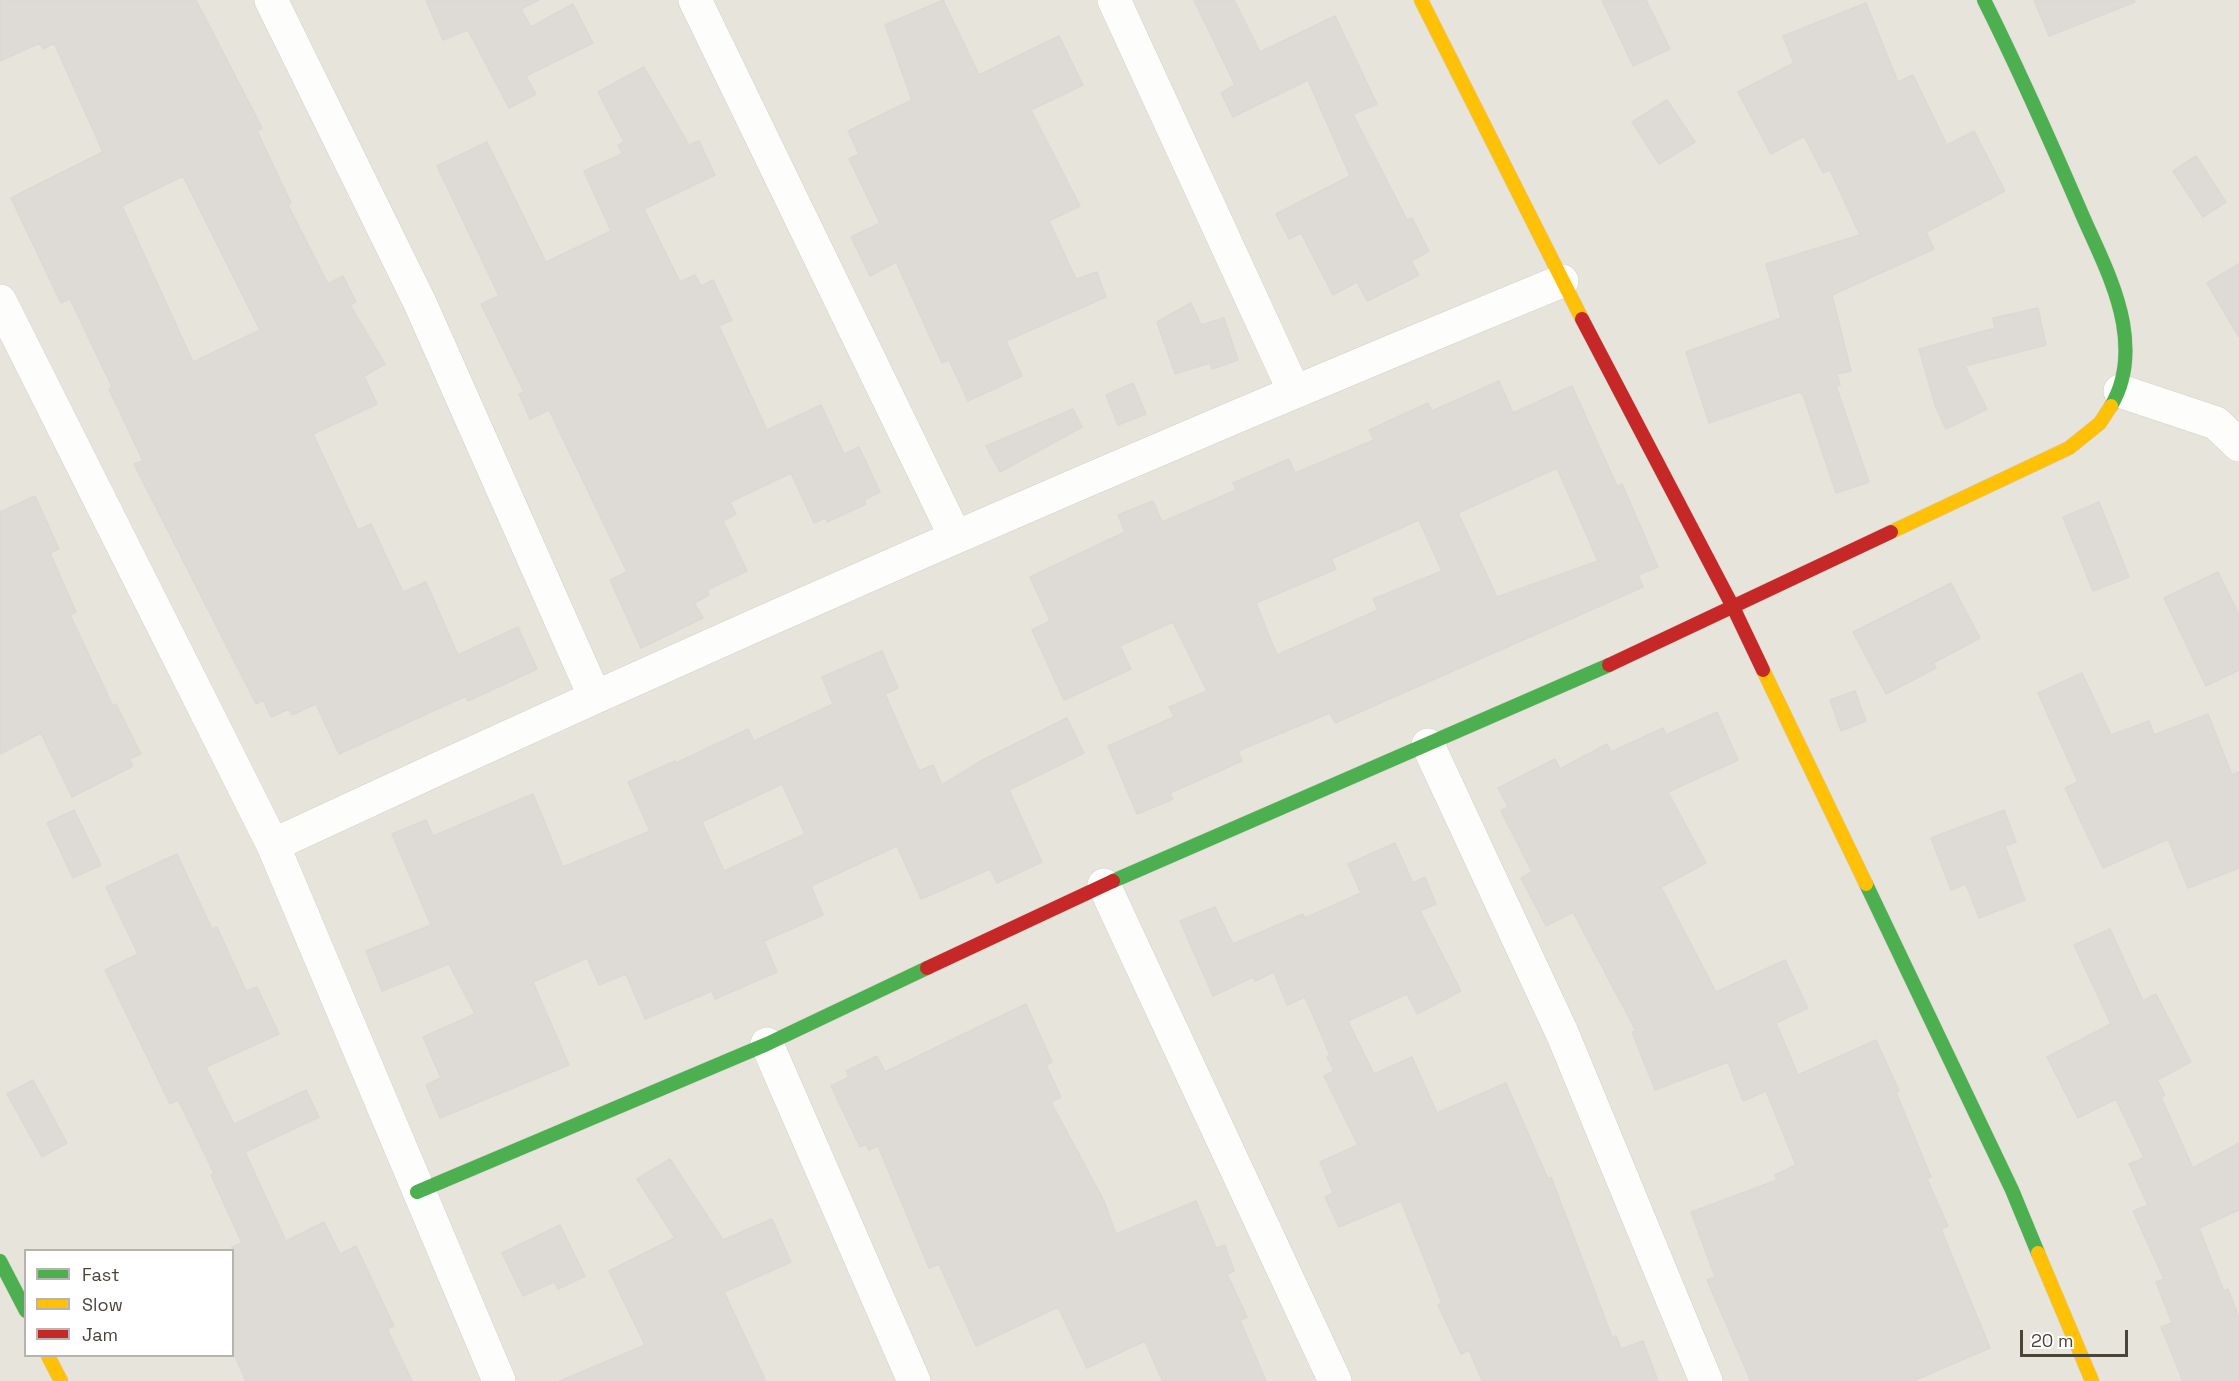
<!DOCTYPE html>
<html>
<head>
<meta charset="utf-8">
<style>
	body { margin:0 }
	#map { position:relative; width:2239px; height:1381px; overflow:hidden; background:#f4f2ee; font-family:"Space Grotesk",sans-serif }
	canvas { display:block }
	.legend { position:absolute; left:24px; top:1249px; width:210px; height:108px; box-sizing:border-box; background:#fff; border:2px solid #b7b4b0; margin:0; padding:8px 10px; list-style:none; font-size:18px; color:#4b4439 }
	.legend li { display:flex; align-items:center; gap:12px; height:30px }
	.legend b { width:30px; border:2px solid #b7b4b0 }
	.scale { position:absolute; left:2020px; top:1330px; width:108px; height:27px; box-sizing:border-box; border:3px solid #4b4439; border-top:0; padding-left:8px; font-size:18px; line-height:21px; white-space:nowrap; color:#4b4439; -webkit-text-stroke:4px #fff; paint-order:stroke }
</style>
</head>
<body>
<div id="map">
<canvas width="2239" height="1381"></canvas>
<ul class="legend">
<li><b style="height:8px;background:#4caf50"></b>Fast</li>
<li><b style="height:8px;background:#ffc107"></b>Slow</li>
<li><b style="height:8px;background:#c62828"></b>Jam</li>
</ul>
<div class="scale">20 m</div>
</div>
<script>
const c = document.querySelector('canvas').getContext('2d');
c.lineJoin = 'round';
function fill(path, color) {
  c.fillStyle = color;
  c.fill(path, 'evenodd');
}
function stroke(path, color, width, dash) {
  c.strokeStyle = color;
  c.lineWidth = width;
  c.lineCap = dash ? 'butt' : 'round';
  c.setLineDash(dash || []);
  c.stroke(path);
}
const residential = new Path2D(`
	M 0,0 L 2239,0 L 2239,1381 L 0,1381 ZM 26,1250 L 232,1250 L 232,1356 L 26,1356 Z`);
const building = new Path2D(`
	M 0,0 L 196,0 L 262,128 L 257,131 L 291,203 L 288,205 L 328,284 L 343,276 L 356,302 L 350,305 L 385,364 L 364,376 L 377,404 L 313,434 L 358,530 L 371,524 L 403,592 L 426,582 L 458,655 L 518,627 L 537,669 L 468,701 L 466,696 L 339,754 L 316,704 L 292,715 L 289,709 L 271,717 L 263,700 L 256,704 L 134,464 L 143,461 L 109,389 L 112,387 L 70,299 L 61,303 L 11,198 L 103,152 L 54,43 L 43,49 L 40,43 L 0,61 ZM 183,176 L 260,330 L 193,362 L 122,206 Z
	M 426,0 L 539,0 L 521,9 L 531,27 L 573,4 L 593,43 L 526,76 L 536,94 L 509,108 L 468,30 L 443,40 Z
	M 943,0 L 979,75 L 1059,36 L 1083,85 L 1031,110 L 1080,206 L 1049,221 L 1076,279 L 1097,272 L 1106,297 L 1006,341 L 1022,376 L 968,401 L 949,360 L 942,363 L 896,262 L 870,276 L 851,237 L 880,223 L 849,159 L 859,154 L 848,131 L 912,100 L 885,25 Z
	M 1194,0 L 1234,0 L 1260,52 L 1335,16 L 1377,104 L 1353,114 L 1407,220 L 1412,218 L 1429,251 L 1411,261 L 1419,275 L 1367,301 L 1357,282 L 1333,295 L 1301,233 L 1289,239 L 1276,214 L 1350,176 L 1308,80 L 1233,117 L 1221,93 L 1235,85 Z
	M 1602,0 L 1646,0 L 1670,49 L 1633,66 Z
	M 2034,0 L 2134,0 L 2135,2 L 2049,36 Z
	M 1866,3 L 1898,82 L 1913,75 L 1947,145 L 1974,131 L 2005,191 L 1926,232 L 1934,249 L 1832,295 L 1851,371 L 1837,374 L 1840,385 L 1836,386 L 1869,482 L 1836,493 L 1803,395 L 1799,392 L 1709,423 L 1686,352 L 1781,318 L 1766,264 L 1860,235 L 1830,170 L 1823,173 L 1804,136 L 1771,154 L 1738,92 L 1794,63 L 1783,36 Z
	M 644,67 L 689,145 L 699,141 L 715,175 L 644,209 L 680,282 L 695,275 L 701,286 L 713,280 L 732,320 L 719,326 L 767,430 L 821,405 L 844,454 L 859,447 L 880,492 L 864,500 L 866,504 L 827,522 L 825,518 L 814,523 L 791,473 L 730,502 L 736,514 L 723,521 L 747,571 L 707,590 L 709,595 L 694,603 L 703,618 L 641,648 L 610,580 L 627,572 L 549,410 L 530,419 L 519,394 L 524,392 L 481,304 L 499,296 L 437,166 L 487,142 L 546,262 L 611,231 L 584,171 L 622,154 L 618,145 L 624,142 L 598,92 Z
	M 1667,100 L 1695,142 L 1659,164 L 1632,122 Z
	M 2196,156 L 2226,202 L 2203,217 L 2173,171 Z
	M 2239,264 L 2239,337 L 2207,283 Z
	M 1191,303 L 1201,325 L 1224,318 L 1238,360 L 1212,369 L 1210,363 L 1175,374 L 1157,322 Z
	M 2038,308 L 2046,345 L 1965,366 L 1987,409 L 1946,429 L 1936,408 L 1919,349 L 1995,328 L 1993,318 Z
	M 1499,381 L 1513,413 L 1572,386 L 1617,486 L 1622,484 L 1658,567 L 1638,575 L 1643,587 L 1335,723 L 1330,713 L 1238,751 L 1242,761 L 1170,793 L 1173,799 L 1137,814 L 1108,746 L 1174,717 L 1169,707 L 1207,691 L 1173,622 L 1120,646 L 1131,669 L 1064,700 L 1032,630 L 1050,621 L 1030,577 L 1125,532 L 1118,515 L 1153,501 L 1162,522 L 1236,490 L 1233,483 L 1289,459 L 1295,473 L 1374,440 L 1369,430 L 1428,403 L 1432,411 ZM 1557,468 L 1598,561 L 1497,597 L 1458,513 ZM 1419,520 L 1442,571 L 1373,599 L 1378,610 L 1277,655 L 1256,603 L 1336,569 L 1331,559 Z
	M 1133,383 L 1146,414 L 1118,425 L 1106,395 Z
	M 1073,409 L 1082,427 L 1000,472 L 986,446 Z
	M 35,496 L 59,549 L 50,553 L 76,612 L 70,615 L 113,706 L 116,704 L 141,754 L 129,759 L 133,766 L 72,797 L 41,733 L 0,754 L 0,512 Z
	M 2099,502 L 2129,577 L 2093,591 L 2063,517 Z
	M 2218,572 L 2239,615 L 2239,670 L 2206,686 L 2164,598 Z
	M 1951,583 L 1980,638 L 1933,663 L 1936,668 L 1886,694 L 1853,632 Z
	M 882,651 L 898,688 L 885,694 L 919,771 L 933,765 L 942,785 L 981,761 L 1067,718 L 1084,753 L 1009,790 L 1042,862 L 997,883 L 990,869 L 921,899 L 897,846 L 811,886 L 823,915 L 764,941 L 777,972 L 715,999 L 712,991 L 645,1019 L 626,974 L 599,985 L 587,958 L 533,982 L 569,1065 L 440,1118 L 426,1085 L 441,1078 L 423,1037 L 475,1014 L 449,964 L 382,991 L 366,951 L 431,925 L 392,834 L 426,820 L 433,836 L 533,794 L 563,867 L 650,831 L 628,782 L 675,761 L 676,763 L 748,729 L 754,741 L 833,704 L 822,677 ZM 782,784 L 805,834 L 724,871 L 702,822 Z
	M 2082,673 L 2111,735 L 2149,721 L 2154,735 L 2208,714 L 2232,775 L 2239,772 L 2239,868 L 2188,888 L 2168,839 L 2103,868 L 2065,788 L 2078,782 L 2038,693 Z
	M 1855,691 L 1866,721 L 1841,731 L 1830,700 Z
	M 1717,712 L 1738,760 L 1668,792 L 1706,863 L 1661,887 L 1716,992 L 1785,960 L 1808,1008 L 1776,1023 L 1798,1075 L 1876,1040 L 1899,1091 L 1896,1092 L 1931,1177 L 1927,1179 L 1948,1226 L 1941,1229 L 1990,1348 L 1913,1381 L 1751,1381 L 1707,1280 L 1715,1277 L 1691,1212 L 1777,1180 L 1775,1175 L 1796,1165 L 1766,1091 L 1743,1101 L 1728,1062 L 1655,1090 L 1632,1032 L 1636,1031 L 1573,912 L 1546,926 L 1521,878 L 1532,872 L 1501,811 L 1508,807 L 1498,788 L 1555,759 L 1560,769 L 1607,744 L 1611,752 L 1663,728 L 1666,735 Z
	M 74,810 L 101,865 L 73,878 L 47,823 Z
	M 2004,810 L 2016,842 L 2005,846 L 2025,900 L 1979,918 L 1966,884 L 1951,890 L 1931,838 Z
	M 1395,843 L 1413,883 L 1425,877 L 1436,904 L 1420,911 L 1461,991 L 1417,1014 L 1407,994 L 1348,1021 L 1374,1074 L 1412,1057 L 1437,1113 L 1506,1083 L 1548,1179 L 1551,1177 L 1612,1337 L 1616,1336 L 1621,1349 L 1643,1341 L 1658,1381 L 1482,1381 L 1469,1350 L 1461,1354 L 1438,1305 L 1442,1303 L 1401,1201 L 1339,1227 L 1325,1197 L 1333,1193 L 1320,1162 L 1358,1145 L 1324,1076 L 1334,1071 L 1327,1057 L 1330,1055 L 1305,997 L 1287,1005 L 1274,972 L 1255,981 L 1253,977 L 1213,996 L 1180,921 L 1215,907 L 1233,944 L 1303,914 L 1305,918 L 1361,893 L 1348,864 Z
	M 177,854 L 212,929 L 217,927 L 246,991 L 257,987 L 279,1034 L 206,1067 L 234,1124 L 306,1090 L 319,1117 L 245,1152 L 286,1241 L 324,1222 L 340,1254 L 356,1246 L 394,1326 L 387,1329 L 412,1381 L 246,1381 L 232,1350 L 232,1247 L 242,1243 L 211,1175 L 214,1173 L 178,1100 L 170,1104 L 105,970 L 138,954 L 106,887 Z
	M 2110,929 L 2143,1001 L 2156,994 L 2191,1062 L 2157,1080 L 2165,1095 L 2161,1097 L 2193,1168 L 2239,1143 L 2239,1210 L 2199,1228 L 2224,1291 L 2228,1289 L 2239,1318 L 2239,1381 L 2183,1381 L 2161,1327 L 2172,1323 L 2156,1282 L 2164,1279 L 2133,1211 L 2148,1205 L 2129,1164 L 2144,1158 L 2116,1099 L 2078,1118 L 2047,1057 L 2111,1024 L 2074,945 Z
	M 1026,1004 L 1052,1062 L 1046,1065 L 1061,1097 L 1051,1102 L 1104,1201 L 1116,1234 L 1196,1201 L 1216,1248 L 1225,1245 L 1234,1271 L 1227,1274 L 1247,1317 L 1240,1320 L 1266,1381 L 1162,1381 L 1145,1341 L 1087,1368 L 1058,1307 L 976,1346 L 939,1264 L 929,1268 L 878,1146 L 869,1150 L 866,1144 L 860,1147 L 831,1086 L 849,1077 L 846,1071 L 877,1056 L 885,1072 Z
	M 33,1080 L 67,1143 L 42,1157 L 7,1094 Z
	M 670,1159 L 723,1240 L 772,1219 L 791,1262 L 724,1292 L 766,1381 L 560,1381 L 645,1345 L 609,1271 L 675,1238 L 637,1179 Z
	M 560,1225 L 585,1276 L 558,1289 L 554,1282 L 523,1296 L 502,1253 Z`);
const street = new Path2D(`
	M 271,0 L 420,303 L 594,695
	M 695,0 L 955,536
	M 1114,0 L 1294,391
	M 0,301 L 273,845 L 499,1381
	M 2120,391 L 2216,423 L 2239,445
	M 1428,745 L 1563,1035 L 1706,1381
	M 273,845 C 698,647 1127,459 1562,281
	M 1104,885 L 1335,1381
	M 767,1044 L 914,1381`);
const fast = new Path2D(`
	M 1984,0 C 2019,70 2050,140 2081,212 C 2096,247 2116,284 2123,323 C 2128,352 2126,381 2111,406
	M 1113,881 L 1609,665
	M 1866,884 L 2012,1190 L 2038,1253
	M 417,1192 L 767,1044 L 927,968
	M 0,1261 L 26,1311`);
const slow = new Path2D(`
	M 1421,0 L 1582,319
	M 1891,532 L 2069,448 L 2100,423 L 2111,406
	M 1763,670 L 1866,884
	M 2038,1253 L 2092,1381
	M 48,1356 L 61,1381`);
const jam = new Path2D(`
	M 1582,319 L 1733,607 L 1763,670
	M 1609,665 L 1891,532
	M 927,968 L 1113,881`);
fill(residential, '#e7e4dc');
fill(building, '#dedbd6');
stroke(building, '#dcd9d4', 1.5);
stroke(street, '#d2d0cb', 34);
stroke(fast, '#d3cfc5', 15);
stroke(slow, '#d3cfc5', 15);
stroke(jam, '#d3cfc5', 15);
stroke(street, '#fdfdfc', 33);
stroke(fast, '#4caf50', 14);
stroke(slow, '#ffc107', 14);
stroke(jam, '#c62828', 14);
</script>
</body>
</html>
